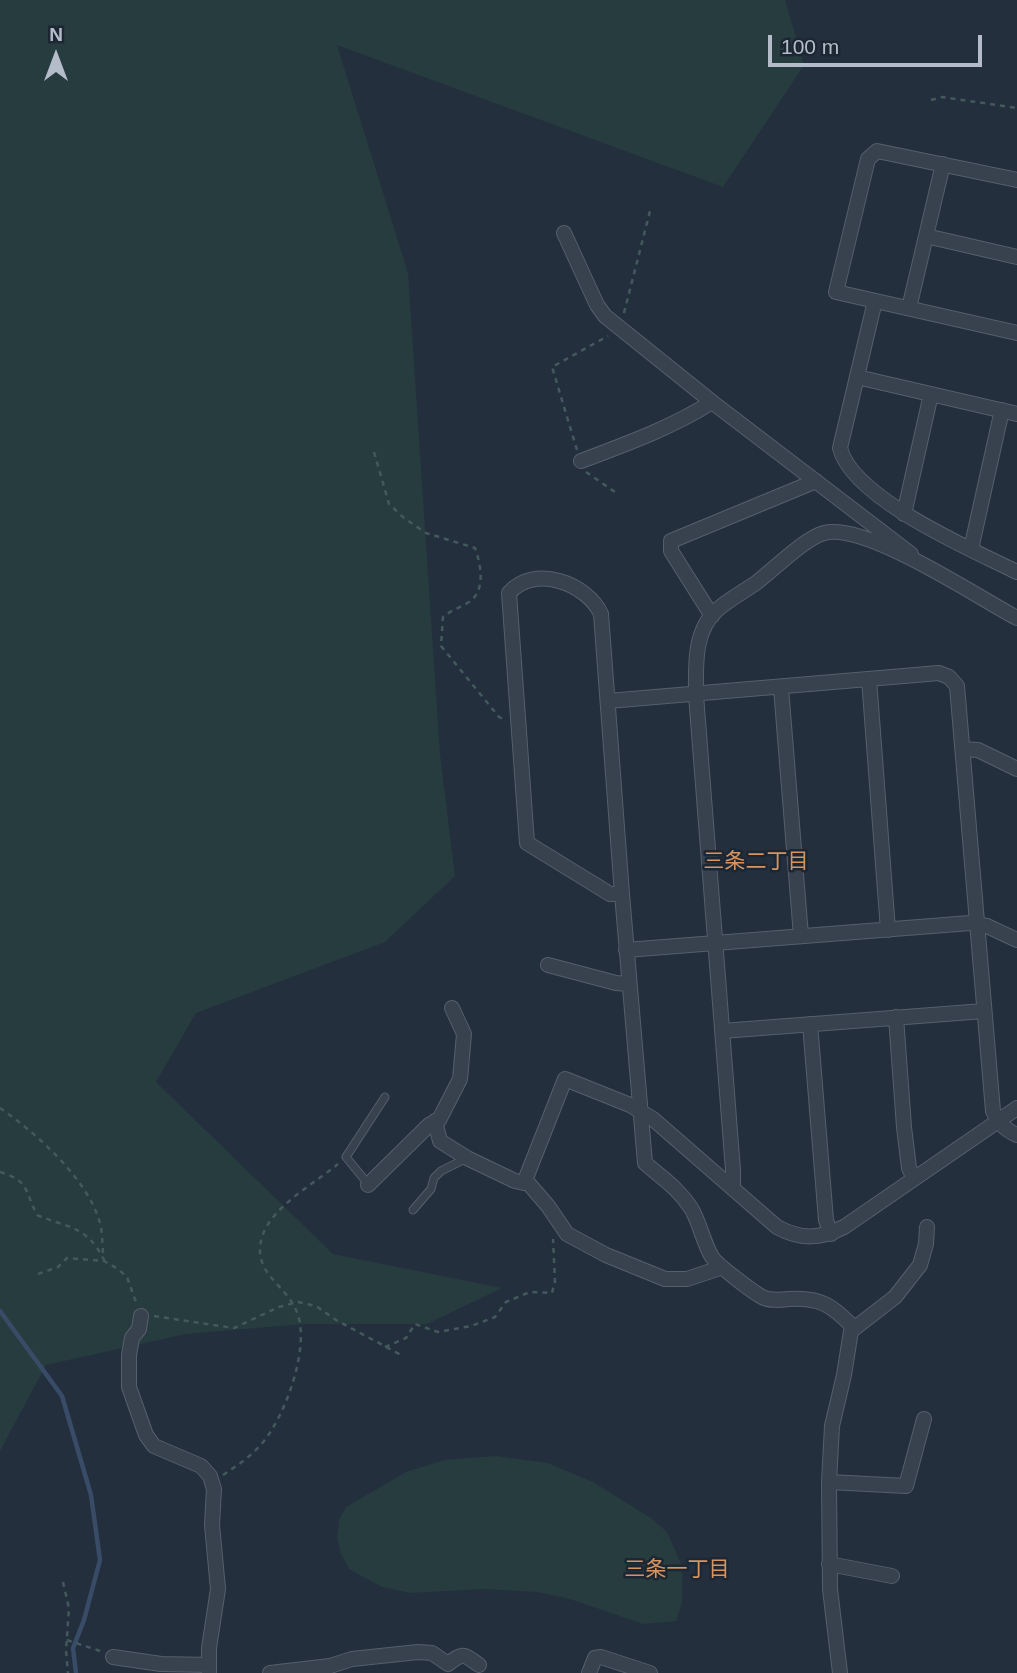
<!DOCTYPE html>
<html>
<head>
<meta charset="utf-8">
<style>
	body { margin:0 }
	#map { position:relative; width:1017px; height:1673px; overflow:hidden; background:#242f3e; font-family:Arial,sans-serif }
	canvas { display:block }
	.north { position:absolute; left:21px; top:21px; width:70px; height:70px; -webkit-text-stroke:5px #1d2633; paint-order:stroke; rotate:0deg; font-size:19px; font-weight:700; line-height:28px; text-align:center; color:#b4bcc9 }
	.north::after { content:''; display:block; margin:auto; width:24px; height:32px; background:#b4bcc9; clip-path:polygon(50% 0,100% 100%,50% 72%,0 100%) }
	.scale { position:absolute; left:768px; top:35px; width:214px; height:32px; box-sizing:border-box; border:4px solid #b4bcc9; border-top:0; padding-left:9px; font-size:21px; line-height:24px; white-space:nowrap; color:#b4bcc9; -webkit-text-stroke:5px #1d2633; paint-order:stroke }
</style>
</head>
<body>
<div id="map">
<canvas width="1017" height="1673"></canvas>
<div class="north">N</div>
<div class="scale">100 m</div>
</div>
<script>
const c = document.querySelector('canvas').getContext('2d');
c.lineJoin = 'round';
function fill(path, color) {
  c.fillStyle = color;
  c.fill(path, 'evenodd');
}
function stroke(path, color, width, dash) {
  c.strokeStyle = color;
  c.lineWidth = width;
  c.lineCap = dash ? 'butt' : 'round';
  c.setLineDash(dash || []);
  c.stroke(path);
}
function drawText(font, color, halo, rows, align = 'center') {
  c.font = font + ' Arial,"Noto Sans JP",sans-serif';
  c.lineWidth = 5;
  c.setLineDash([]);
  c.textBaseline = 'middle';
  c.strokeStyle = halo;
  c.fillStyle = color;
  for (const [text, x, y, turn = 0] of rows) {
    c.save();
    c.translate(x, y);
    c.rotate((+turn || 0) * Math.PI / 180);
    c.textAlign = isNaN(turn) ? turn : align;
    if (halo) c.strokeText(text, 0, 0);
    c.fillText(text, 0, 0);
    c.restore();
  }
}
const green = new Path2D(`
	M 0,0 L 785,0 L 804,65 L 723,187 L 337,45 L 408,273 L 440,754 L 455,876 L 385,942 L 196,1013 L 156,1082 L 333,1254 L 502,1288 L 427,1324 L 304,1324 L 186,1334 L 46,1365 L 0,1451 Z
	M 496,1456 L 548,1463 L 593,1482 L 651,1518 L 667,1532 L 682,1566 L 682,1603 L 676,1621 L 643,1624 L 570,1599 L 537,1592 L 482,1589 L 411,1593 L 382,1587 L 349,1569 L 341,1554 L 337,1537 L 339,1520 L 346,1507 L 406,1472 L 444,1460 Z`);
const stream = new Path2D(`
	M 0,1311 L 62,1396 L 91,1495 L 100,1560 L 84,1620 L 73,1648 L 76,1673`);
const path = new Path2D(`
	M 931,100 L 942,97 L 1017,108
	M 624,313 L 650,211
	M 577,450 L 552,367 L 608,336
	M 374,452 L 389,504 L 404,518 L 426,533 L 475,548 C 481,564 486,591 469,602 C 460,608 451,610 443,617 L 441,646 L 499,717 L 505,720
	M 586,472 L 615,492
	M 0,1108 C 36,1133 88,1179 100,1223 C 103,1235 102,1249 104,1261
	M 0,1172 C 30,1181 24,1190 37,1215 C 67,1228 86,1225 103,1258
	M 38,1274 L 58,1267 L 67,1258 L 104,1261 L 118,1269 L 127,1277 L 137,1305
	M 154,1316 L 234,1328 L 279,1307 L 298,1302 L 316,1306 L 336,1320 L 403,1356
	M 385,1347 L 406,1338 L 415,1324 L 438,1332 L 471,1326 L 495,1317 L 506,1302 L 530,1292 L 552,1293 L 555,1281 L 553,1239
	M 223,1475 C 238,1465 253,1455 264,1441 C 286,1413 309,1350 298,1315 C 288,1284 251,1275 262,1237 C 271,1207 315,1183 338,1164
	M 63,1582 L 69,1608 L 66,1651 L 68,1673
	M 67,1640 L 100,1651`);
const lane = new Path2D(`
	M 368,1184 L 346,1157 L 385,1097
	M 413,1210 L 431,1189 L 434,1178 L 441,1171 L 467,1158`);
const street = new Path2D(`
	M 1017,180 L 877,151 L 868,159 L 836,292 L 1017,333
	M 564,233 L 597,305 L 605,316 L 712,402 L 911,554
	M 926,236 L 1017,257
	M 875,301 L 840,448 C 852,498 972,550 1017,572
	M 909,308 L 943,164
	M 857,377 L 1017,414
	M 581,461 C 626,444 671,428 712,402
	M 904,514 L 931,394
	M 971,549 L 1002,410
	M 712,616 L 671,551 L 671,541 L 816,481
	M 869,679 L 888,930
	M 781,688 L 801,936
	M 608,701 L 939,673 L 949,677 L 957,686 L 993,1111 C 998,1123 1005,1130 1017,1135
	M 963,749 L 978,750 L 1017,769
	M 622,894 L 610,894 L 527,843 L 509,593 C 534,564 587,583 601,614 L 622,894 L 645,1163 C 663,1179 677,1187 691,1208 C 700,1223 703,1242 712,1257 C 717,1265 753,1292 762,1297 C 770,1301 780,1300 789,1299 C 820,1297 832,1305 854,1328
	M 626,950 L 970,923 L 987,926 L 1017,940
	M 548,965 L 616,983 L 629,984
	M 896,1017 L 904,1127 L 909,1168 L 914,1179
	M 810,1024 L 826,1220 L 831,1234
	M 722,1031 L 984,1011
	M 435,1121 L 440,1141 L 467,1158 L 515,1181 L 529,1184 L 548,1206 L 567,1234 L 606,1255 L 665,1279 L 687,1279 L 720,1268
	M 524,1183 L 565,1079 L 630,1105 L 653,1119 L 777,1227 C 801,1240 820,1239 844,1227 L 1017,1108
	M 368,1185 L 429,1125 L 439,1120 L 460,1079 L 464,1034 L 452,1008
	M 733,1187 L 733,1170 L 696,695 C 696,668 693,631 717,610 C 728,600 743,592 756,583 C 773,570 805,538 824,533 C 866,522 977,597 1017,618
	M 141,1316 L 139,1329 L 132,1338 L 129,1355 L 129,1387 L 146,1435 L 154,1446 L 201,1466 L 210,1476 L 214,1489 L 212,1525 L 218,1589 L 209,1648 L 209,1673
	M 829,1482 L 906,1486 L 924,1419
	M 829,1564 L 892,1576
	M 113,1657 L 161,1664 L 209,1665
	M 270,1673 L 330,1666 L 352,1659 L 418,1652 L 432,1653 L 448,1664 C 464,1652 463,1654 479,1665
	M 589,1673 L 595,1658 L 601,1657 L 650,1673
	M 840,1673 L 830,1589 L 829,1482 L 832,1426 L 844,1375 L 851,1331 L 895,1297 L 920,1265 L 926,1244 L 927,1227`);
const neighbourhoodNames = [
	["三条二丁目",756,862],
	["三条一丁目",677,1570]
];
fill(green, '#263c3f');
stroke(stream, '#394c67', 4.5);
stroke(lane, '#565f6c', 9);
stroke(street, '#565f6c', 16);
stroke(path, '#44595c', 2.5, [5, 5]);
stroke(lane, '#38414e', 7);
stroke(street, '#38414e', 14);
drawText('21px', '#d59563', '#1d2633', neighbourhoodNames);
</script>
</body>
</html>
